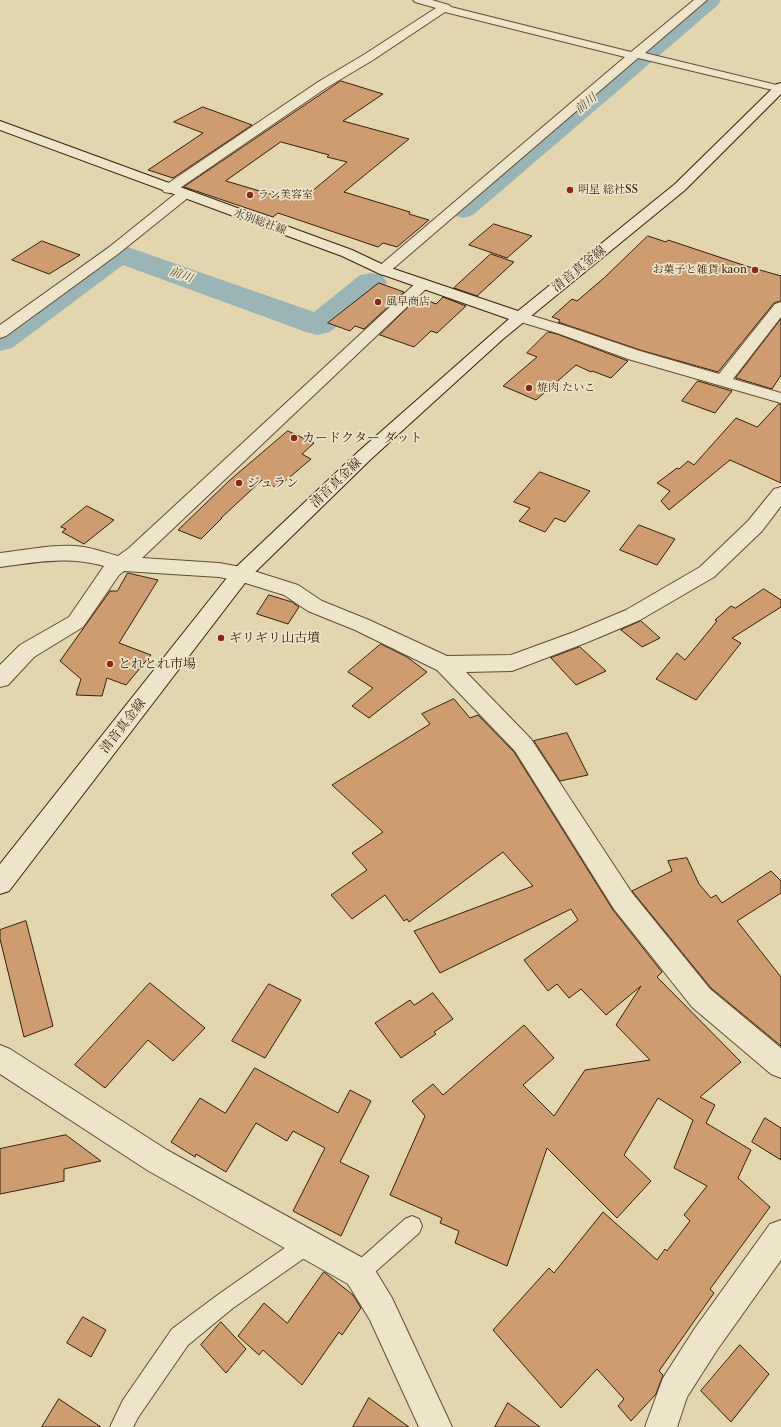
<!DOCTYPE html>
<html>
<head>
<meta charset="utf-8">
<style>
	body { margin:0 }
	canvas { display:block; background:#e3d5ae }
</style>
</head>
<body>
<canvas width="781" height="1427"></canvas>
<script>
const c = document.querySelector('canvas').getContext('2d');
c.lineJoin = 'round';
function fill(path, color) {
  c.fillStyle = color;
  c.fill(path, 'evenodd');
}
function stroke(path, color, width, dash) {
  c.strokeStyle = color;
  c.lineWidth = width;
  c.lineCap = dash ? 'butt' : 'round';
  c.setLineDash(dash || []);
  c.stroke(path);
}
function drawText(font, color, halo, rows, align = 'center') {
  c.font = font + ' "Libre Caslon Text","Noto Serif JP",serif';
  c.lineWidth = 3.5;
  c.setLineDash([]);
  c.textBaseline = 'middle';
  c.strokeStyle = halo;
  c.fillStyle = color;
  for (const [text, x, y, turn = 0] of rows) {
    c.save();
    c.translate(x, y);
    c.rotate((+turn || 0) * Math.PI / 180);
    c.textAlign = isNaN(turn) ? turn : align;
    if (halo) c.strokeText(text, 0, 0);
    c.fillText(text, 0, 0);
    c.restore();
  }
}
const river = new Path2D(`
	M 696,0 L 721,0 L 718,5 L 473,215 L 463,218 L 453,215 L 448,209 L 453,203 Z
	M 119,244 L 314,312 L 360,275 L 371,273 L 382,275 L 387,282 L 382,289 L 330,332 L 318,335 L 306,332 L 123,265 L 12,348 L 0,351 L 0,325 L 108,246 Z`);
const building = new Path2D(`
	M 341,81 L 383,94 L 343,121 L 409,139 L 344,192 L 410,212 L 409,214 L 429,220 L 397,247 L 383,243 L 378,247 L 278,213 L 273,217 L 184,187 ZM 281,142 L 329,155 L 327,157 L 347,162 L 305,197 L 287,191 L 280,197 L 226,181 Z
	M 203,107 L 252,125 L 173,178 L 148,170 L 203,133 L 174,122 Z
	M 494,224 L 532,236 L 507,258 L 469,245 Z
	M 648,236 L 666,242 L 668,240 L 746,266 L 781,276 L 781,301 L 774,303 L 718,372 L 640,350 L 558,322 L 560,320 L 552,317 L 572,299 L 577,301 L 604,278 Z
	M 42,241 L 80,255 L 49,274 L 12,260 Z
	M 491,254 L 514,262 L 477,296 L 454,288 Z
	M 379,283 L 404,292 L 364,329 L 355,326 L 350,331 L 328,323 Z
	M 419,297 L 436,304 L 443,297 L 466,306 L 437,333 L 431,331 L 414,347 L 380,335 Z
	M 781,319 L 781,375 L 772,389 L 736,378 Z
	M 548,332 L 557,334 L 628,361 L 611,378 L 592,371 L 591,372 L 576,365 L 536,400 L 503,386 L 537,357 L 527,353 Z
	M 698,381 L 732,391 L 715,413 L 682,401 Z
	M 779,404 L 781,404 L 781,483 L 730,460 L 669,510 L 661,501 L 670,491 L 657,483 L 677,468 L 679,469 L 688,461 L 694,465 L 736,418 L 757,427 Z
	M 288,431 L 314,443 L 302,454 L 311,459 L 277,488 L 262,480 L 221,518 L 222,518 L 201,539 L 178,530 L 230,480 Z
	M 540,472 L 590,491 L 565,522 L 555,518 L 545,532 L 519,521 L 530,508 L 514,502 Z
	M 87,506 L 114,520 L 84,544 L 62,532 L 66,529 L 61,527 Z
	M 639,525 L 675,539 L 657,565 L 620,550 Z
	M 128,573 L 158,580 L 119,643 L 151,655 L 126,685 L 107,678 L 102,696 L 76,695 L 81,679 L 60,661 L 110,591 L 117,591 Z
	M 764,589 L 781,600 L 781,607 L 732,638 L 741,643 L 696,700 L 656,679 L 677,653 L 685,660 L 717,621 L 715,620 L 731,606 L 735,608 Z
	M 269,595 L 292,602 L 299,607 L 288,624 L 257,614 Z
	M 641,621 L 660,638 L 642,647 L 621,630 Z
	M 381,644 L 407,657 L 427,672 L 369,718 L 352,706 L 373,688 L 348,672 Z
	M 580,647 L 606,671 L 576,685 L 551,658 Z
	M 454,699 L 470,718 L 478,715 L 514,752 L 613,910 L 662,972 L 657,977 L 741,1062 L 700,1097 L 715,1105 L 706,1123 L 751,1150 L 738,1178 L 770,1207 L 710,1289 L 714,1293 L 659,1371 L 663,1375 L 656,1394 L 631,1421 L 618,1406 L 624,1399 L 597,1369 L 561,1408 L 493,1330 L 549,1268 L 554,1273 L 603,1212 L 657,1260 L 665,1249 L 667,1251 L 690,1221 L 684,1215 L 707,1186 L 674,1168 L 693,1120 L 658,1098 L 624,1155 L 651,1181 L 617,1218 L 547,1148 L 507,1266 L 455,1243 L 459,1231 L 440,1223 L 442,1218 L 390,1195 L 425,1116 L 412,1101 L 433,1084 L 443,1095 L 524,1025 L 554,1058 L 523,1085 L 554,1116 L 585,1070 L 650,1060 L 616,1025 L 641,986 L 606,1015 L 581,989 L 569,998 L 557,984 L 548,991 L 524,960 L 578,920 L 571,909 L 440,973 L 414,931 L 533,886 L 503,852 L 409,922 L 407,919 L 404,921 L 385,895 L 352,919 L 331,895 L 367,870 L 352,853 L 383,832 L 332,785 L 430,724 L 422,714 Z
	M 567,733 L 588,775 L 560,781 L 534,741 Z
	M 687,858 L 699,884 L 711,898 L 716,895 L 722,903 L 771,871 L 781,881 L 781,893 L 737,921 L 781,977 L 781,1046 L 711,988 L 632,891 L 672,871 L 668,861 Z
	M 26,921 L 53,1026 L 24,1037 L 0,939 L 0,930 Z
	M 150,983 L 205,1028 L 173,1061 L 148,1040 L 105,1088 L 75,1065 Z
	M 269,984 L 301,1000 L 265,1058 L 232,1041 Z
	M 433,993 L 453,1019 L 434,1032 L 436,1034 L 401,1058 L 375,1023 L 410,1000 L 414,1005 Z
	M 255,1068 L 338,1113 L 350,1090 L 371,1101 L 340,1162 L 369,1176 L 341,1236 L 293,1211 L 325,1148 L 293,1131 L 287,1141 L 256,1123 L 226,1172 L 196,1154 L 195,1157 L 171,1142 L 200,1098 L 225,1113 Z
	M 765,1118 L 781,1128 L 781,1160 L 752,1142 Z
	M 66,1135 L 101,1161 L 64,1169 L 64,1181 L 0,1194 L 0,1149 Z
	M 324,1272 L 353,1295 L 361,1308 L 342,1335 L 339,1332 L 302,1385 L 263,1350 L 259,1355 L 238,1336 L 264,1303 L 287,1323 Z
	M 83,1317 L 106,1330 L 91,1357 L 67,1343 Z
	M 221,1322 L 246,1349 L 226,1373 L 201,1345 Z
	M 740,1345 L 769,1374 L 731,1422 L 701,1391 Z
	M 369,1398 L 409,1427 L 353,1427 Z
	M 59,1399 L 101,1427 L 42,1427 Z
	M 508,1403 L 540,1427 L 495,1427 Z`);
const service = new Path2D(`
	M 412,1216 L 419,1219 L 422,1226 L 419,1233 L 366,1280 L 359,1283 L 352,1280 L 349,1273 L 352,1266 L 405,1219 Z
	M 306,1235 L 313,1238 L 316,1245 L 313,1252 L 233,1308 L 188,1345 L 139,1416 L 133,1427 L 110,1427 L 123,1400 L 172,1329 L 219,1294 L 299,1238 Z`);
const minor = new Path2D(`
	M 413,0 L 432,0 L 449,5 L 451,7 L 631,52 L 694,0 L 707,0 L 645,53 L 781,86 L 781,92 L 638,58 L 388,273 L 383,275 L 378,273 L 375,270 L 378,267 L 625,57 L 445,12 L 373,60 L 326,88 L 174,192 L 169,193 L 164,192 L 162,189 L 164,186 L 318,82 L 365,54 L 436,8 L 415,2 Z
	M 184,190 L 189,191 L 191,194 L 189,197 L 118,254 L 6,336 L 0,338 L 0,325 L 108,248 L 179,191 Z
	M 423,279 L 428,281 L 431,284 L 428,287 L 142,558 L 219,563 L 241,567 L 298,585 L 322,601 L 369,620 L 447,656 L 511,655 L 574,632 L 626,610 L 700,567 L 748,521 L 774,489 L 781,487 L 781,506 L 762,531 L 714,577 L 640,620 L 588,642 L 512,671 L 466,672 L 531,739 L 632,893 L 710,989 L 781,1048 L 781,1078 L 771,1074 L 692,1007 L 614,909 L 515,751 L 437,670 L 355,630 L 308,611 L 284,595 L 239,581 L 219,577 L 124,571 L 119,575 L 83,627 L 34,657 L 8,685 L 0,687 L 0,665 L 20,645 L 69,617 L 104,566 C 67,556 38,562 0,567 L 0,553 C 28,550 57,543 84,547 C 95,549 107,553 118,556 L 129,548 L 418,281 Z
	M 781,302 L 781,317 L 733,379 L 781,393 L 781,403 L 628,359 L 557,333 L 514,320 L 512,317 L 514,314 L 520,312 L 526,314 L 569,327 L 640,351 L 719,374 L 775,304 Z
	M 0,1045 L 10,1049 L 167,1150 L 370,1262 L 392,1298 L 452,1427 L 419,1427 L 370,1320 L 348,1284 L 147,1170 L 0,1074 Z
	M 781,1220 L 781,1260 L 717,1350 L 687,1397 L 677,1427 L 645,1427 L 663,1378 L 695,1328 L 770,1224 Z`);
const secondary = new Path2D(`
	M 781,83 L 781,94 L 685,190 L 503,339 L 371,459 L 248,579 L 9,891 L 0,894 L 0,864 L 234,569 L 359,451 L 509,319 L 378,273 L 342,256 L 0,130 L 0,121 L 352,250 L 388,267 L 518,311 L 675,184 L 777,84 Z`);
const markers = [
	[570,190,4,"#8f2418"],
	[250,195,4,"#8f2418"],
	[755,270,4,"#8f2418"],
	[378,302,4,"#8f2418"],
	[529,388,4,"#8f2418"],
	[294,438,4,"#8f2418"],
	[239,483,4,"#8f2418"],
	[221,638,4,"#8f2418"],
	[110,664,4,"#8f2418"]
];
const farPoinames = [
	["明星 総社SS",578,190],
	["ラン美容室",258,195],
	["お菓子と雑貨 kaon",747,270,"right"],
	["風早商店",386,302],
	["焼肉 たいこ",537,388]
];
const farStreetnames = [
	["水別総社線",260,222,20]
];
const farWaternames = [
	["前川",586,104,-40],
	["前川",181,275,20]
];
const streetNames = [
	["清音真金線",579,269,-39],
	["清音真金線",336,483,-44],
	["清音真金線",123,726,-52]
];
const poiNames = [
	["カードクター ダット",302,438],
	["ジュラン",247,483],
	["ギリギリ山古墳",229,638],
	["とれとれ市場",118,664]
];
fill(river, '#9bb5b7');
fill(building, '#cd9c70');
stroke(building, '#381f0a', 1);
stroke(service, '#634c33', 2);
stroke(minor, '#634c33', 2);
stroke(secondary, '#381f0a', 2);
fill(service, '#ede4ca');
fill(minor, '#ede4ca');
fill(secondary, '#ede4ca');
for (const [x, y, r, color] of markers) {
  const dot = new Path2D();
  dot.arc(x, y, r, 0, 2 * Math.PI);
  c.fillStyle = color;
  c.fill(dot);
  stroke(dot, '#ede4ca', 1.5);
}
drawText('11px', '#381f0a', '#ede4ca', farPoinames, 'left');
drawText('11px', '#381f0a', '#ede4ca', farStreetnames);
drawText('italic 12px', '#564c3e', '#ede4ca', farWaternames);
drawText('13px', '#381f0a', '#ede4ca', streetNames);
drawText('13px', '#381f0a', '#ede4ca', poiNames, 'left');
</script>
</body>
</html>
